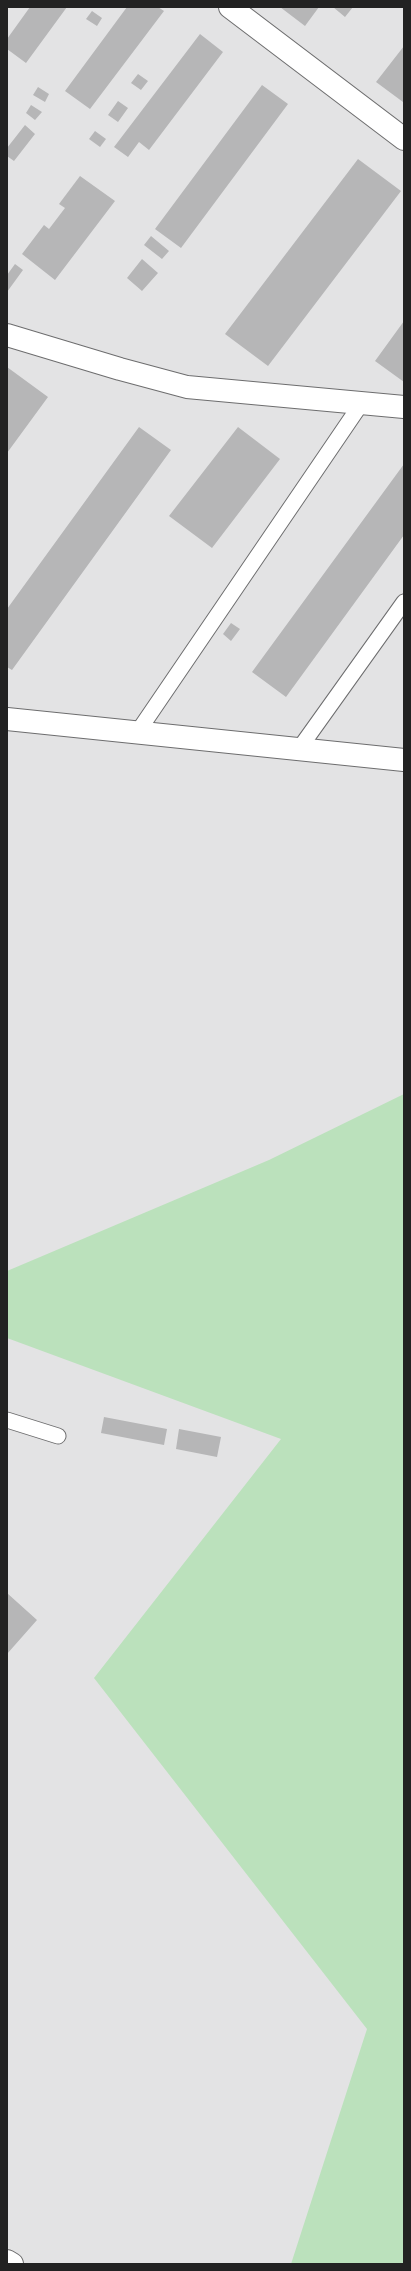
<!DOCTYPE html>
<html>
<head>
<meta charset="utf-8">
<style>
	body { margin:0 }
	#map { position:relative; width:411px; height:2271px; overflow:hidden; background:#e3e3e4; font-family:Mulish,sans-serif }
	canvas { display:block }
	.frame { position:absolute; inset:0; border:8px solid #222; pointer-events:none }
</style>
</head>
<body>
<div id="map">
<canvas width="411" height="2271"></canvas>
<div class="frame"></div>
</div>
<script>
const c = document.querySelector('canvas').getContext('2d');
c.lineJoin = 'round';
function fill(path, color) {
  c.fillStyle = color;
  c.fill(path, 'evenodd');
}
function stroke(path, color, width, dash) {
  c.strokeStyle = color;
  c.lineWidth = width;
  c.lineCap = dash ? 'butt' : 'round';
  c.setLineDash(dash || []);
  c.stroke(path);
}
const green = new Path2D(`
	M 404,1094 L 404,2264 L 291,2264 L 367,2029 L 94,1678 L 281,1439 L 7,1338 L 7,1271 L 269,1160 Z`);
const building = new Path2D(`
	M 30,7 L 67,7 L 26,63 L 7,49 L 7,39 Z
	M 127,7 L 158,7 L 164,11 L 90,109 L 65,91 Z
	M 280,7 L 319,7 L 305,26 Z
	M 333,7 L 353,7 L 345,17 Z
	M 92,11 L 102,18 L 97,26 L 86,19 Z
	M 200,34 L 223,52 L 149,150 L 139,142 L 128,157 L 114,147 Z
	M 404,46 L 404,100 L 403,102 L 376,82 Z
	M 138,74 L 148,81 L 141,90 L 131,83 Z
	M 262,85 L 288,104 L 181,248 L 155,229 Z
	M 38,87 L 49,94 L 45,102 L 33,95 Z
	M 118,101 L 128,108 L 118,122 L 108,115 Z
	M 31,105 L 42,112 L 35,120 L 26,113 Z
	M 25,125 L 35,134 L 14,161 L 7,156 L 7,148 Z
	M 95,131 L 106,139 L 100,147 L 89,139 Z
	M 358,159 L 401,191 L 268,366 L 225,334 Z
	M 80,176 L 115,201 L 55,280 L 22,254 L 44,225 L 49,229 L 65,208 L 59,204 Z
	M 151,236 L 169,251 L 162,259 L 144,245 Z
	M 142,259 L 158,273 L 142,291 L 127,278 Z
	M 15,264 L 23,270 L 7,292 L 7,275 Z
	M 404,321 L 404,382 L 375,361 Z
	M 7,367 L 48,397 L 7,453 Z
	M 139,427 L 171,450 L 12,670 L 7,667 L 7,609 Z
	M 238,427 L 280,459 L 212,548 L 169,516 Z
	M 404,464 L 404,535 L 286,697 L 252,672 Z
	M 231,623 L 240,629 L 231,641 L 223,634 Z
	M 104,1417 L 167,1429 L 164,1445 L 101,1433 Z
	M 179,1429 L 221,1437 L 217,1457 L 176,1449 Z
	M 7,1593 L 37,1620 L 7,1654 Z`);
const service = new Path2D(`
	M 137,733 L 361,404
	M 299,749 L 404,602
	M 7,1420 L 58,1436`);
const minor = new Path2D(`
	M 230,7 L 404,139
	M 7,335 L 120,369 L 187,387 L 404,407`);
const tertiary = new Path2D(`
	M 7,719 L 404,760
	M 7,2261 L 12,2264`);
fill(green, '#bbe1bc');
fill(building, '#b6b6b7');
stroke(service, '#6d6d6e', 17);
stroke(minor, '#6d6d6e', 24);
stroke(tertiary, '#6d6d6e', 24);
stroke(service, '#fff', 15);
stroke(minor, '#fff', 22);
stroke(tertiary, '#fff', 22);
</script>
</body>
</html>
